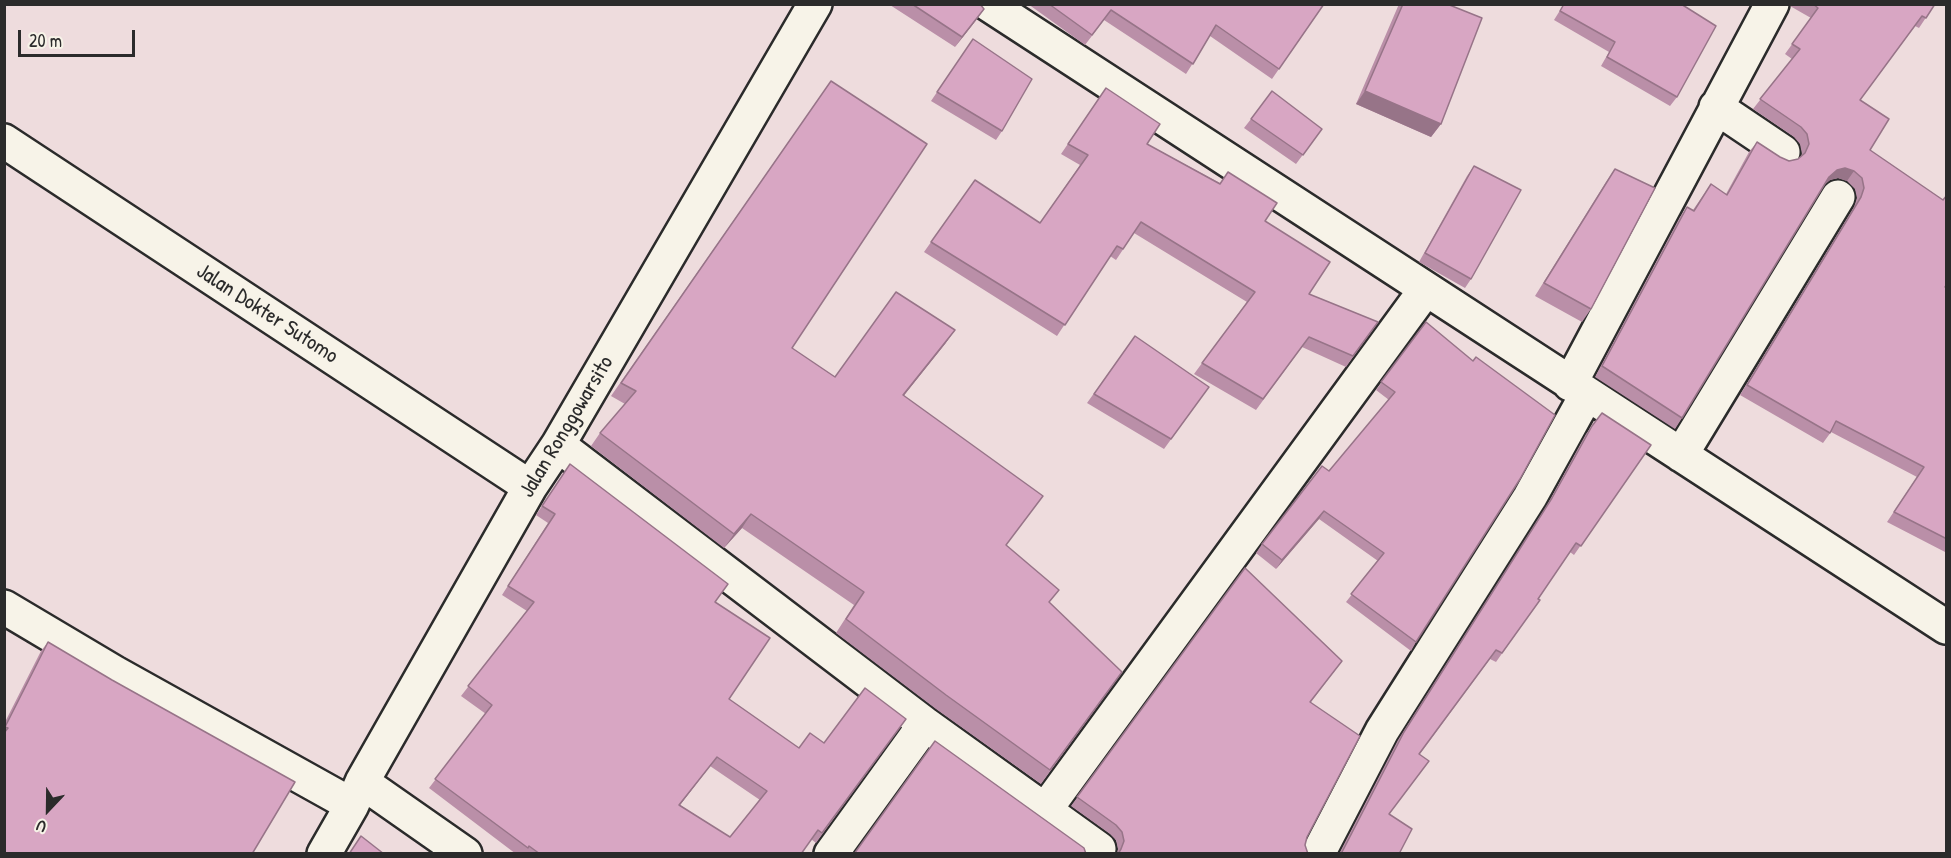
<!DOCTYPE html>
<html>
<head>
<meta charset="utf-8">
<style>
	body { margin:0 }
	#map { position:relative; width:1951px; height:858px; overflow:hidden; background:#eedcdd; font-family:"Patrick Hand",sans-serif }
	canvas { display:block }
	.frame { position:absolute; inset:0; border:6px solid #2b2b2b; pointer-events:none }
	.north { position:absolute; left:18px; top:780px; width:60px; height:60px; -webkit-text-stroke:4px #f7f3e8; paint-order:stroke; rotate:202deg; font-size:16px; font-weight:700; line-height:24px; text-align:center; color:#2b2b2b }
	.north::after { content:''; display:block; margin:auto; width:21px; height:27px; background:#2b2b2b; clip-path:polygon(50% 0,100% 100%,50% 72%,0 100%) }
	.scale { position:absolute; left:18px; top:30px; width:117px; height:27px; box-sizing:border-box; border:3px solid #2b2b2b; border-top:0; padding-left:8px; font-size:18px; line-height:21px; white-space:nowrap; color:#2b2b2b; -webkit-text-stroke:4px #f7f3e8; paint-order:stroke }
</style>
</head>
<body>
<div id="map">
<canvas width="1951" height="858"></canvas>
<div class="frame"></div>
<div class="north">U</div>
<div class="scale">20 m</div>
</div>
<script>
const c = document.querySelector('canvas').getContext('2d');
c.lineJoin = 'round';
function stroke(path, color, width, dash) {
  c.strokeStyle = color;
  c.lineWidth = width;
  c.lineCap = dash ? 'butt' : 'round';
  c.setLineDash(dash || []);
  c.stroke(path);
}
function fill(path, color) {
  c.fillStyle = color;
  c.fill(path, 'evenodd');
}
function drawText(font, color, halo, rows, align = 'center') {
  c.font = font + ' "Patrick Hand",sans-serif';
  c.lineWidth = 4.5;
  c.setLineDash([]);
  c.textBaseline = 'middle';
  c.strokeStyle = halo;
  c.fillStyle = color;
  for (const [text, x, y, turn = 0] of rows) {
    c.save();
    c.translate(x, y);
    c.rotate((+turn || 0) * Math.PI / 180);
    c.textAlign = isNaN(turn) ? turn : align;
    if (halo) c.strokeText(text, 0, 0);
    c.fillText(text, 0, 0);
    c.restore();
  }
}
const minor = new Path2D(`
	M 988,4 L 1946,627
	M 1716,107 L 1783,152
	M 4,141 L 530,487
	M 1570,384 L 1772,4
	M 558,445 L 925,724 L 1099,849 L 1096,854
	M 1681,455 L 1838,197
	M 4,607 L 115,673 L 352,805
	M 362,782 L 465,854
	M 1045,810 L 1426,289
	M 324,854 L 352,805 L 362,782 L 530,487 L 558,445 L 815,4
	M 831,854 L 925,724
	M 1318,854 L 1382,731 L 1530,497 L 1587,394`);
const wall = new Path2D(`
	M 890,4 L 980,4 L 977,19 L 955,47 L 890,5 Z
	M 1028,4 L 1324,4 L 1272,79 L 1210,36 L 1186,74 L 1104,20 L 1085,45 Z
	M 1399,4 L 1447,4 L 1441,124 L 1431,137 L 1356,104 Z
	M 1564,4 L 1681,4 L 1677,97 L 1670,106 L 1601,66 L 1609,52 L 1554,20 Z
	M 1790,4 L 1935,4 L 1919,28 L 1915,26 L 1860,100 L 1870,150 L 1943,200 L 1947,195 L 1947,285 L 1945,287 L 1947,288 L 1947,553 L 1887,522 L 1917,477 L 1831,432 L 1823,443 L 1740,395 L 1854,207 L 1857,198 L 1855,189 L 1847,181 L 1838,178 L 1830,180 L 1824,185 L 1682,418 L 1675,429 L 1595,377 L 1680,217 L 1687,207 L 1693,210 L 1711,184 L 1726,194 L 1749,152 L 1757,142 L 1780,157 L 1789,161 L 1798,159 L 1801,157 L 1802,154 L 1800,144 L 1794,137 L 1753,109 L 1792,59 L 1785,54 L 1811,18 L 1790,6 Z
	M 973,39 L 1002,131 L 996,140 L 931,101 Z
	M 831,81 L 792,348 L 835,377 L 955,330 L 945,344 L 904,395 L 1006,546 L 1112,686 L 1041,784 L 936,709 L 836,633 L 854,605 L 742,528 L 724,548 L 591,446 L 600,433 L 625,404 L 611,396 Z
	M 1106,88 L 1147,144 L 1220,183 L 1228,172 L 1265,221 L 1309,294 L 1378,322 L 1346,367 L 1302,347 L 1256,410 L 1194,374 L 1247,302 L 1134,233 L 1116,260 L 1110,256 L 1057,336 L 924,252 L 975,180 L 1040,223 L 1080,165 L 1061,154 Z
	M 1251,119 L 1322,129 L 1296,164 L 1244,128 Z
	M 1474,166 L 1471,279 L 1465,288 L 1419,262 L 1467,176 Z
	M 1615,169 L 1591,309 L 1582,322 L 1535,296 L 1606,182 Z
	M 1426,322 L 1416,642 L 1411,651 L 1346,602 L 1378,561 L 1319,519 L 1276,569 L 1256,553 L 1262,544 L 1329,471 L 1389,400 L 1376,390 Z
	M 1135,336 L 1209,387 L 1164,449 L 1087,403 Z
	M 1592,426 L 1651,445 L 1574,555 L 1570,552 L 1538,599 L 1540,600 L 1496,662 L 1490,659 L 1420,754 L 1389,814 L 1399,854 L 1339,854 L 1398,740 L 1546,507 L 1586,434 Z
	M 570,464 L 715,602 L 729,699 L 799,748 L 824,743 L 906,719 L 816,843 L 811,839 L 801,854 L 516,854 L 429,788 L 486,714 L 461,696 L 527,611 L 502,595 L 548,523 L 536,515 ZM 710,766 L 760,800 L 730,837 L 680,805 Z
	M 1245,568 L 1342,661 L 1311,702 L 1307,837 L 1305,845 L 1308,854 L 1117,854 L 1118,849 L 1116,840 L 1110,834 L 1071,806 Z
	M 48,642 L 4,854 L 4,724 L 41,651 Z`);
const shadedWall = new Path2D(`
	M 984,9 L 977,19 L 955,47 L 962,37 Z
	M 1365,91 L 1441,124 L 1431,137 L 1356,104 Z
	M 1845,168 L 1854,171 L 1847,181 L 1838,178 L 1830,180 L 1822,187 L 1829,177 L 1837,170 Z
	M 955,330 L 945,344 L 894,408 L 903,395 Z
	M 1324,511 L 1319,519 L 1276,569 L 1282,560 Z
	M 751,514 L 742,528 L 724,548 L 734,534 Z
	M 717,757 L 710,766 L 673,814 L 679,805 Z`);
const building = new Path2D(`
	M 912,4 L 980,4 L 984,9 L 962,37 Z
	M 1049,4 L 1324,4 L 1279,69 L 1216,25 L 1193,64 L 1111,10 L 1092,35 Z
	M 1403,4 L 1447,4 L 1482,18 L 1441,124 L 1365,91 Z
	M 1564,4 L 1681,4 L 1716,26 L 1677,97 L 1607,57 L 1615,42 L 1560,11 Z
	M 1813,4 L 1935,4 L 1926,18 L 1922,16 L 1860,100 L 1889,119 L 1870,150 L 1943,200 L 1947,195 L 1947,284 L 1945,287 L 1947,288 L 1947,539 L 1894,512 L 1924,467 L 1836,421 L 1830,433 L 1747,385 L 1861,197 L 1864,188 L 1862,178 L 1854,171 L 1845,168 L 1837,170 L 1829,177 L 1682,418 L 1602,366 L 1687,207 L 1694,211 L 1711,184 L 1727,195 L 1757,142 L 1780,157 L 1789,161 L 1798,159 L 1805,153 L 1809,144 L 1807,134 L 1801,127 L 1760,99 L 1800,49 L 1792,44 L 1818,8 Z
	M 973,39 L 1032,79 L 1002,131 L 937,92 Z
	M 831,81 L 927,144 L 792,348 L 835,377 L 896,292 L 955,330 L 903,395 L 1043,496 L 1006,545 L 1059,590 L 1049,602 L 1122,672 L 1050,770 L 946,695 L 846,619 L 864,592 L 751,514 L 734,534 L 600,433 L 636,391 L 621,383 Z
	M 1106,88 L 1160,124 L 1147,144 L 1220,184 L 1228,172 L 1277,203 L 1265,221 L 1330,262 L 1309,294 L 1378,322 L 1353,356 L 1309,337 L 1263,399 L 1202,363 L 1255,292 L 1141,222 L 1123,249 L 1117,246 L 1065,325 L 931,242 L 975,180 L 1040,223 L 1088,155 L 1068,144 Z
	M 1272,91 L 1322,129 L 1303,155 L 1251,119 Z
	M 1474,166 L 1521,190 L 1471,279 L 1425,253 Z
	M 1615,169 L 1655,188 L 1591,309 L 1544,283 Z
	M 1426,322 L 1473,361 L 1476,357 L 1555,415 L 1520,479 L 1416,642 L 1351,594 L 1384,553 L 1324,511 L 1282,560 L 1262,544 L 1322,466 L 1329,471 L 1395,392 L 1381,382 Z
	M 1135,336 L 1209,387 L 1171,439 L 1094,394 Z
	M 1602,413 L 1651,445 L 1581,546 L 1576,543 L 1538,599 L 1540,600 L 1502,653 L 1496,650 L 1419,754 L 1429,761 L 1389,814 L 1412,829 L 1399,854 L 1341,854 L 1404,732 L 1552,498 L 1592,426 Z
	M 570,464 L 728,584 L 715,602 L 770,638 L 729,699 L 799,748 L 810,733 L 824,743 L 865,688 L 906,719 L 822,833 L 818,830 L 801,854 L 540,854 L 529,846 L 528,848 L 435,779 L 492,705 L 468,686 L 534,602 L 508,586 L 555,514 L 542,506 ZM 717,757 L 767,791 L 730,837 L 679,805 Z
	M 1245,568 L 1342,661 L 1310,702 L 1360,736 L 1307,837 L 1305,845 L 1308,854 L 1118,854 L 1121,849 L 1124,841 L 1122,832 L 1116,825 L 1077,797 Z
	M 48,642 L 112,680 L 295,782 L 252,854 L 4,854 L 4,733 L 8,728 L 5,727 Z
	M 935,741 L 1084,848 L 1086,854 L 854,854 Z
	M 361,836 L 384,854 L 349,854 Z`);
const streetNames = [
	["Jalan Dokter Sutomo",267,314,33],
	["Jalan Ronggowarsito",567,427,-59]
];
stroke(minor, '#2b2b2b', 38);
stroke(minor, '#f7f3e8', 33);
fill(wall, '#ba8fa8');
fill(shadedWall, '#977488');
fill(building, '#d8a6c3');
stroke(building, '#977488', 1.5);
drawText('22px', '#2b2b2b', '#f7f3e8', streetNames);
</script>
</body>
</html>
